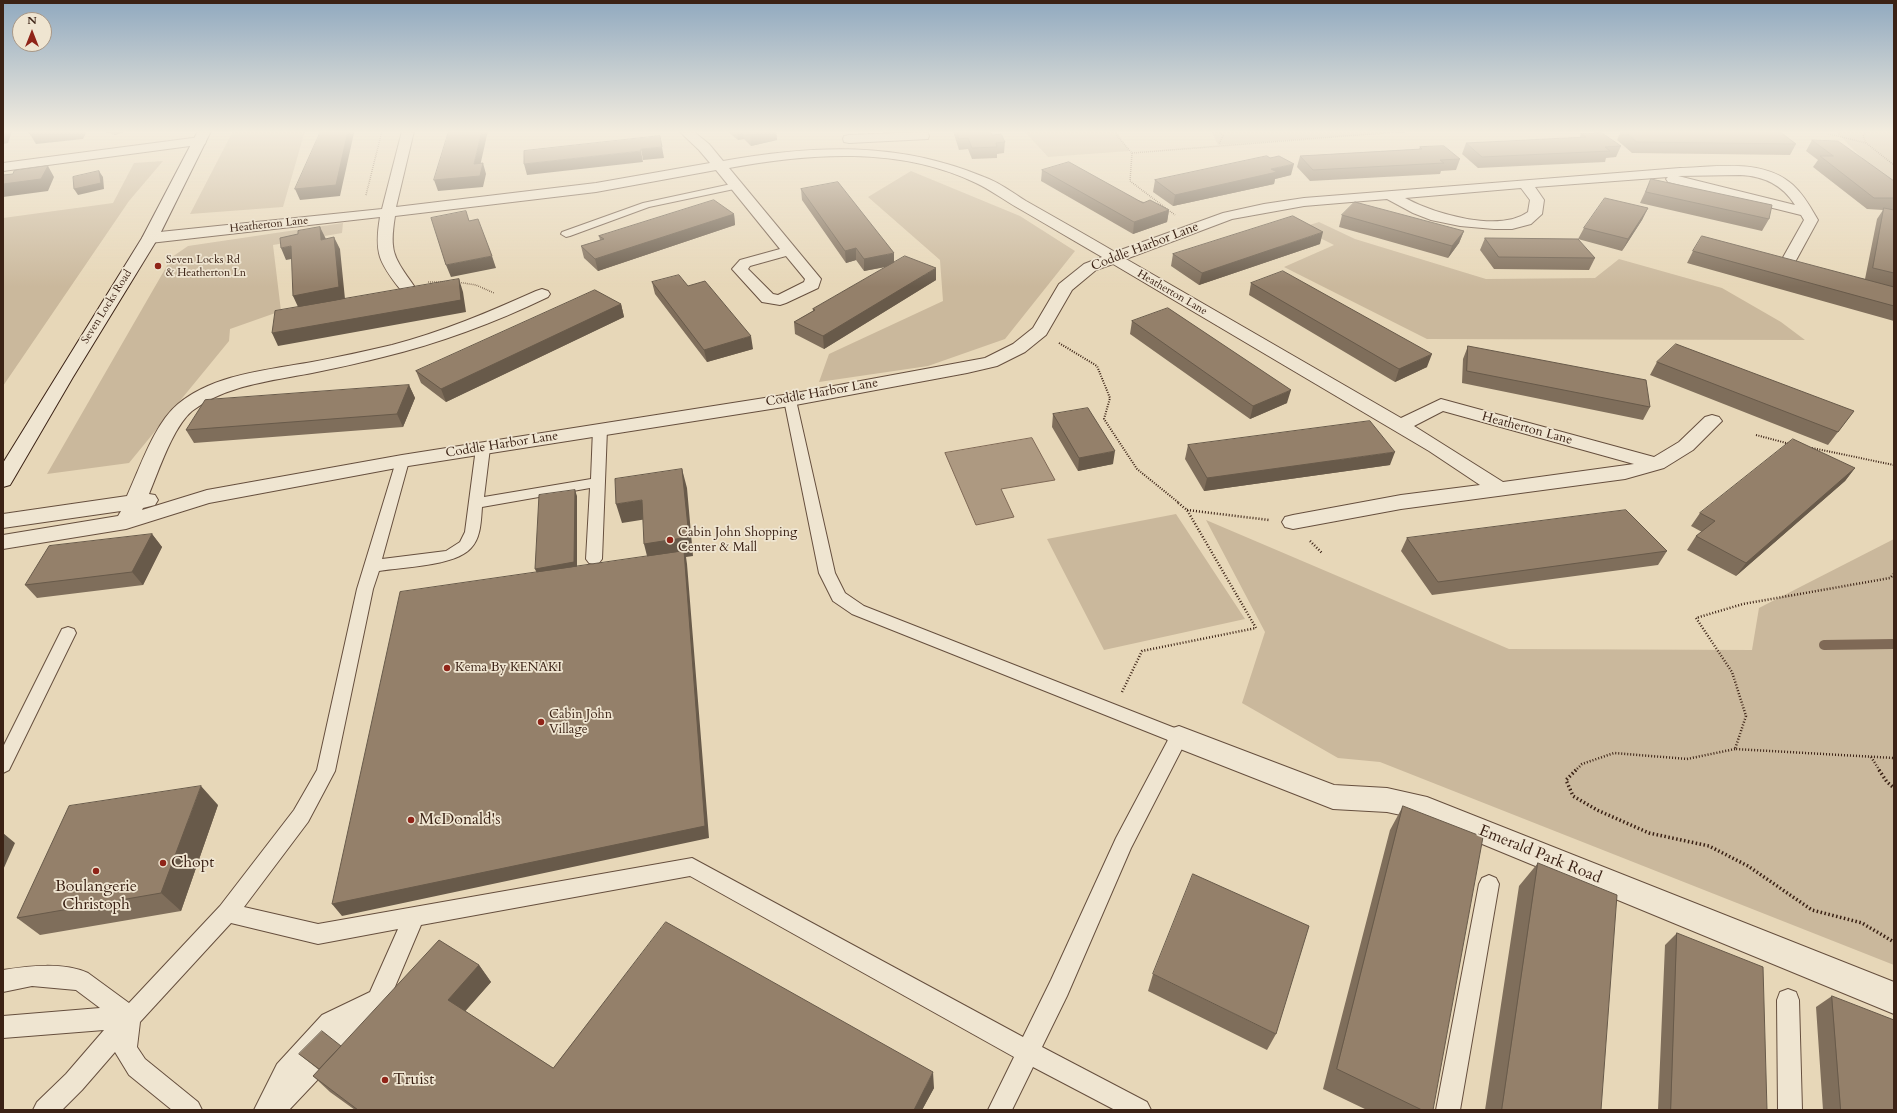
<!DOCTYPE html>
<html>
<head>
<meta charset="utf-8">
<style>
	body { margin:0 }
	#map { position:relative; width:1897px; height:1113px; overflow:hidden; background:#e7d7b8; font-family:Cardo,serif }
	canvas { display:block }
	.frame { position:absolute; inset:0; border:4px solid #3b2215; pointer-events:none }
	.north { position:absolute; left:12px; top:12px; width:40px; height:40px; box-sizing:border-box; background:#efe5d1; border:1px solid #a79786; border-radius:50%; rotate:0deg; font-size:11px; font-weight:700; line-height:16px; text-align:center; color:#3b2215 }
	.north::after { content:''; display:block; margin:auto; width:14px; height:18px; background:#8f2418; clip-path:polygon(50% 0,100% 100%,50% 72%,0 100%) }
</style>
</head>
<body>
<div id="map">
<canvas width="1897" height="1113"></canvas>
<div class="frame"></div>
<div class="north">N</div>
</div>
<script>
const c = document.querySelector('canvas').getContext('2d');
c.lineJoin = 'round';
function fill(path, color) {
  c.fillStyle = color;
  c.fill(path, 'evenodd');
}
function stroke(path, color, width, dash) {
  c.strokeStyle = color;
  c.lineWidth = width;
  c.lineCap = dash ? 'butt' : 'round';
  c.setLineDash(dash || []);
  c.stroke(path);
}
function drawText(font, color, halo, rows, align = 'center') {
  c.font = font + ' Cardo,serif';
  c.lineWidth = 3.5;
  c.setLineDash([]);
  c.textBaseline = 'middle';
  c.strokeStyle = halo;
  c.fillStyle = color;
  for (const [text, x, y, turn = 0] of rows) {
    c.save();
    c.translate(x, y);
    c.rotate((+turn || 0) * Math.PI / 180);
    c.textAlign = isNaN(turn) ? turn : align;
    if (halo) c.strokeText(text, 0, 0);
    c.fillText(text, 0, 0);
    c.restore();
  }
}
const green = new Path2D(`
	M 233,131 L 305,131 L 283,207 L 190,214 Z
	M 1024,131 L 1116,131 L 1130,151 L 1048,157 Z
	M 1211,131 L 1425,131 L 1218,145 Z
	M 1836,131 L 1894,131 L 1894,190 L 1841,137 Z
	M 163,161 L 129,201 L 3,386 L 3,218 L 113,203 L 134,163 Z
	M 911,171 L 1020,216 L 1075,251 L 1005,339 L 928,366 L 819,382 L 829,354 L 943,301 L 940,260 L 868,197 Z
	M 1319,222 L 1355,239 L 1486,279 L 1595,278 L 1619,259 L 1722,288 L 1781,322 L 1805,340 L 1427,339 L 1284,267 L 1334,245 L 1300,228 Z
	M 343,223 L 342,233 L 273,245 L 281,311 L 230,329 L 229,341 L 129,463 L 47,474 L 172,257 L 188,246 Z
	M 1176,514 L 1245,619 L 1104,650 L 1047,539 Z
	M 1206,520 L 1509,649 L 1752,650 L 1759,608 L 1894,539 L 1894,965 L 1380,762 L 1338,758 L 1242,703 L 1265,632 Z`);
const water = new Path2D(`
	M 1032,438 L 1055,480 L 1001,489 L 1014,517 L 976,525 L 945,453 Z`);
const stream = new Path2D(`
	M 1824,645 L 1894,644`);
const pathFar3 = new Path2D(`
	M 1116,131 L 1117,136 L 1132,153 L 1130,181 L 1175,215
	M 1219,131 L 1223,136 L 1219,144
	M 1817,131 L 1866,143 L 1894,165
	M 1866,143 L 1863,136 L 1867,131
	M 1132,153 L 1410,131
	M 366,195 L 382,131
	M 428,282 L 450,282
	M 457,282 L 476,285 L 494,293`);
const pathFar2 = new Path2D(`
	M 1059,343 L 1097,366 L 1110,398 L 1104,419 L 1137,469 L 1179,503
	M 1756,435 L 1790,444
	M 1812,448 L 1894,465`);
const pathFar1 = new Path2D(`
	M 1187,510 L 1269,520
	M 1310,541 L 1322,553
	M 1894,574 L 1890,578 L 1743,604 L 1696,618 L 1732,672 L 1746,716 L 1735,749 L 1894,758
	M 1122,692 L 1142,651 L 1256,628 L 1187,510 L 1177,502
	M 1871,757 L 1880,771
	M 1575,771 L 1582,764 L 1614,753 L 1687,759 L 1735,749`);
const path = new Path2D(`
	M 1576,770 L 1566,780 L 1573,796 L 1597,810 L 1649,833 L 1709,846 L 1748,866 L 1812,910 L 1862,923 L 1894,942
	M 1879,770 L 1887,782 L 1894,788`);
const service = new Path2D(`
	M 736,183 L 741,186 L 739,188 L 649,207 L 570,236 L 566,237 L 561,234 L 562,232 L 643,203 Z
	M 790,396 L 794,397 L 796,400 L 835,573 L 845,593 L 864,606 L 1185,732 L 1188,737 L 1131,848 L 1067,996 L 1042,1047 L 1147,1102 L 1151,1110 L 1115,1110 L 1033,1067 L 1012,1110 L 988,1110 L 1014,1057 L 690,876 L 421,925 L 386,1008 L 345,1051 L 337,1054 L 329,1051 L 326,1044 L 316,1055 L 323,1058 L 326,1066 L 323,1074 L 289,1110 L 254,1110 L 277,1064 L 322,1015 L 370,992 L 398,929 L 318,944 L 231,923 L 140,1022 L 137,1047 L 145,1059 L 198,1102 L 202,1110 L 172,1110 L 129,1075 L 115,1052 L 82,1090 L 62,1110 L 33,1110 L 37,1102 L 66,1074 L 104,1030 L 3,1038 L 3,1016 L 100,1008 L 76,990 L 32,986 L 3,992 L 3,970 C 29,966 63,962 88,973 L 129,1003 L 220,906 L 294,810 L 317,770 L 357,589 L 397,458 L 407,458 L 409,461 L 382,559 L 446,551 L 460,542 L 465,532 L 476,448 L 478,445 L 488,445 L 490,448 L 484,497 L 591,479 L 593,429 L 595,426 L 605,426 L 607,429 L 602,559 L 599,563 L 594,564 L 589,563 L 586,559 L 590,488 L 482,507 C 481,520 481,538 471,548 C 455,566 403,567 379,571 L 373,589 L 335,771 L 308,822 L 244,907 L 318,924 L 692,858 L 1023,1037 L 1051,980 L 1116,838 L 1168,740 L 852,614 L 833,601 L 819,573 L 784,400 L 786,397 Z
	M 68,627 L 74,629 L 76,633 L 9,770 L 3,773 L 3,747 L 62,629 Z
	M 1489,875 L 1496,878 L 1499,884 L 1460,1110 L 1436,1110 L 1479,884 L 1482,878 Z
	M 1788,989 L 1796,992 L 1799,1000 L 1802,1110 L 1778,1110 L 1777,1000 L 1780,992 Z`);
const minor = new Path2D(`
	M 402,131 L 414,131 L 396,207 L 596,183 L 710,163 L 699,150 L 679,131 L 693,131 L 709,144 L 723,161 C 813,145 898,141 984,177 C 999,182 1013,193 1026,201 C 1056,218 1086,235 1115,252 L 1223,213 L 1264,204 L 1304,198 L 1680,168 C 1717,167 1763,158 1793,185 C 1804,195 1811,208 1818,220 L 1794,264 L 1789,266 L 1784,264 L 1781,261 L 1804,220 L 1801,215 L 1668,182 L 1666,179 L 1668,177 L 1535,187 L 1544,200 L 1542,214 L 1531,224 L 1512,229 L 1494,229 L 1460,226 L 1431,220 L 1413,213 L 1387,199 L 1304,206 L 1232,219 L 1126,259 L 1401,418 L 1441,399 L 1654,457 L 1679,442 L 1705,417 L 1712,415 L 1719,417 L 1722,421 L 1693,450 L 1664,468 L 1625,479 L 1401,509 L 1293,529 L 1285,527 L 1282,522 L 1285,517 L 1293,515 L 1401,495 L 1480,485 L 1429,451 L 1113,264 L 1096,270 L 1072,290 L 1046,335 L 1025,352 L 997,366 L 967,373 L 790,406 L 402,467 L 209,503 L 126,529 L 3,549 L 3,535 L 118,516 L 121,511 L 3,528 L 3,514 L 127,496 C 140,468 154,424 178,404 C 214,374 268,370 312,362 C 339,357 366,351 392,345 C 442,332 489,312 536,291 L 542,289 L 548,291 L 550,294 L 548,297 C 494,323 440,343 383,357 C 360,363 336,368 312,373 C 271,381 226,385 192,411 C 173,427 159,470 149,494 L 155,495 L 158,500 L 155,505 L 143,508 L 142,510 L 207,490 L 402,455 L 790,394 L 985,358 L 1013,344 L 1033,328 L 1059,284 L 1084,264 L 1102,257 C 1074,241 1046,224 1018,208 C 1004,200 991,190 976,183 C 900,146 809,153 729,168 L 821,279 L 818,288 L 786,303 L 780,305 L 762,302 L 732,269 L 740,260 L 780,249 L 716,170 L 596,192 L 395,216 C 389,253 394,257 414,286 L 412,289 L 406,291 L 400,289 C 379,262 374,253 380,217 L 150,243 L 145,241 L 142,238 L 145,235 L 150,233 L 382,209 ZM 1740,175 C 1763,176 1782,184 1795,205 L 1678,176 ZM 1521,188 L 1530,200 L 1528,212 C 1499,233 1435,214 1405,198 ZM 786,256 L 805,279 L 804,282 L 778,295 L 773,294 L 748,269 L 750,266 ZM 1443,411 L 1634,464 L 1503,482 L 1414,426 Z
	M 923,132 L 928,133 L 929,136 L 928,139 L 849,143 L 844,142 L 843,139 L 844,136 L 849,135 Z
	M 200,137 L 205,138 L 206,141 L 205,144 L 3,171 L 3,163 Z
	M 1179,726 L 1334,785 L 1387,788 L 1427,797 L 1894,982 L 1894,1014 L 1424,820 L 1387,812 L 1333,809 L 1170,745 L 1166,737 L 1170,729 Z`);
const secondary = new Path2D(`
	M 198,131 L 211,131 L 158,238 L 73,377 L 13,480 L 10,485 L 3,487 L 3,463 L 142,238 Z`);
const wall = new Path2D(`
	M 102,131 L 126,131 L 115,135 Z
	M 727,131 L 776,131 L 777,140 L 751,146 L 744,139 L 738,140 Z
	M 953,131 L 990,131 L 992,135 L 1005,142 L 1004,153 L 997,154 L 997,158 L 972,159 L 968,149 L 959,150 Z
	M 1621,131 L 1779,131 L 1796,144 L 1790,155 L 1632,153 L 1617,140 Z
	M 1581,134 L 1621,146 L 1616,157 L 1606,158 L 1605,162 L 1478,168 L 1462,154 L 1466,143 L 1579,138 Z
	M 1812,140 L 1894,181 L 1894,321 L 1687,263 L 1693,251 L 1865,279 L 1877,219 L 1883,210 L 1867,209 L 1813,167 L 1818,160 L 1806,151 Z
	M 1420,147 L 1460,159 L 1456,170 L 1441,171 L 1440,174 L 1310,181 L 1297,167 L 1300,156 L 1419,149 Z
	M 1042,170 L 1169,210 L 1167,222 L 1133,234 L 1041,181 Z
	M 1291,175 L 1275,179 L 1274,184 L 1173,206 L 1153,192 L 1155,180 Z
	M 1651,179 L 1769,219 L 1762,231 L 1640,203 Z
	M 801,189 L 894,262 L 936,280 L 824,349 L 795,334 L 794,322 L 813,311 L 813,309 L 886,267 L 864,271 L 856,260 L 846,263 L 802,200 Z
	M 1648,208 L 1642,220 L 1622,251 L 1578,239 L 1584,228 Z
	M 734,214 L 735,225 L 598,271 L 584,258 L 581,246 L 600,240 L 599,236 Z
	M 1342,215 L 1464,231 L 1459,243 L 1448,258 L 1339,227 Z
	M 1485,238 L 1595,258 L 1589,270 L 1494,269 L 1480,250 Z
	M 1320,244 L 1199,285 L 1171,266 L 1173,254 Z
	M 652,282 L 688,286 L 753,349 L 707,362 L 655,294 Z
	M 1251,283 L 1427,367 L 1395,382 L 1249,295 Z
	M 621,304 L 624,317 L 446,402 L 421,383 L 416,371 Z
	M 1132,321 L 1287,403 L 1250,419 L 1130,334 Z
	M 1468,346 L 1650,407 L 1643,420 L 1462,383 L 1463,359 Z
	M 1657,362 L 1854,411 L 1828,445 L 1650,375 Z
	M 409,385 L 415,398 L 403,427 L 194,443 L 186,430 Z
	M 1053,414 L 1113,464 L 1078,471 L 1052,427 Z
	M 1188,445 L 1390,465 L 1204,491 L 1185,459 Z
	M 1855,468 L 1845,481 L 1736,576 L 1687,550 L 1696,536 L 1702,532 L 1691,526 L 1700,513 Z
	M 152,534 L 162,547 L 143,585 L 37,598 L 25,585 Z
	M 1407,538 L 1667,551 L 1658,565 L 1432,595 L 1401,551 Z
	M 218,805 L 181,911 L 40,935 L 17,918 Z
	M 1403,806 L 1433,1110 L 1367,1110 L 1323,1089 L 1390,830 Z
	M 1538,863 L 1601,1110 L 1485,1110 L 1519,886 Z
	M 1677,933 L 1767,1110 L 1658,1110 L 1665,945 Z
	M 479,965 L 491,982 L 465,1011 L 553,1068 L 934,1088 L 922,1110 L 355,1110 L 330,1092 L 313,1076 L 319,1070 L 299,1054 L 341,1046 Z
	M 1153,974 L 1276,1034 L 1267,1050 L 1148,991 Z
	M 1832,996 L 1894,1110 L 1823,1110 L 1816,1007 Z`);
const shadedWall = new Path2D(`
	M 3,131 L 12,131 L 8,143 L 3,144 Z
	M 47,131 L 87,131 L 83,139 L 36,144 L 29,133 Z
	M 113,131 L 126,131 L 115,135 Z
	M 348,131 L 354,131 L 354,133 L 340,196 L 300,200 L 295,189 Z
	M 482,131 L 488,131 L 478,175 L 474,164 Z
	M 737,131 L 742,131 L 744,139 L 738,140 Z
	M 766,131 L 776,131 L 777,140 L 751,146 L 750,135 Z
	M 662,147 L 664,158 L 643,160 L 641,149 Z
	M 641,151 L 643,162 L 527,175 L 524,164 Z
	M 483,163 L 486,174 L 483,187 L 438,191 L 434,180 Z
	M 1294,164 L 1291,175 L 1275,179 L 1274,184 L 1173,206 L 1175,195 L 1271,169 Z
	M 48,166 L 54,177 L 48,191 L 3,197 L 3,184 Z
	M 99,171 L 103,177 L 104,189 L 78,195 L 74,189 Z
	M 1648,208 L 1642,220 L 1622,251 L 1628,239 Z
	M 1169,210 L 1167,222 L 1133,234 L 1134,222 Z
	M 734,214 L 735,225 L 598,271 L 595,259 Z
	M 320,227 L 326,239 L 321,240 Z
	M 1464,231 L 1459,243 L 1448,258 L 1452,246 Z
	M 1323,232 L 1320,244 L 1199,285 L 1202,273 Z
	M 334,237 L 340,249 L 345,299 L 299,309 L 293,296 Z
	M 291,246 L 297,258 L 286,260 L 281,248 Z
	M 856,248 L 856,260 L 846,263 L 845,251 Z
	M 894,253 L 894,265 L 864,271 L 864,259 Z
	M 492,256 L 496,268 L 451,277 L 446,265 Z
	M 936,268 L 936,280 L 824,349 L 823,336 Z
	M 459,279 L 463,292 L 466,312 L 278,346 L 272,333 Z
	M 621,304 L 624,317 L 446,402 L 441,389 Z
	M 751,336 L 753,349 L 707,362 L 704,350 Z
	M 1432,354 L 1427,367 L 1395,382 L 1399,369 Z
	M 409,385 L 415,398 L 403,427 L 397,414 Z
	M 1291,390 L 1287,403 L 1250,419 L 1253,406 Z
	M 1115,451 L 1113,464 L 1078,471 L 1079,458 Z
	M 1395,452 L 1390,465 L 1204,491 L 1207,478 Z
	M 1855,468 L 1845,481 L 1736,576 L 1746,563 Z
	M 682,469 L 687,488 L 693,556 L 686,557 L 687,564 L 709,838 L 342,916 L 332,904 L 649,564 L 644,544 Z
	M 575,490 L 577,496 L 577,569 L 538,576 L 535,569 Z
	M 642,500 L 647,519 L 622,523 L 616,504 Z
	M 152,534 L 162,547 L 143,585 L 132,572 Z
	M 201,786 L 218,805 L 181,911 L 161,893 Z
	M 3,833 L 15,843 L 3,870 Z
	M 479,965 L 491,982 L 461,1016 L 448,1000 Z
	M 933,1072 L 934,1088 L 922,1110 L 914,1110 Z`);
const building = new Path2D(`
	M 31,131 L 47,131 L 29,133 Z
	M 321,131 L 348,131 L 336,185 L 295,189 Z
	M 449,131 L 482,131 L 474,164 L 483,163 L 480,176 L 434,180 Z
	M 746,131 L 766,131 L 750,135 Z
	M 957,131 L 990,131 L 992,135 L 1001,134 L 1005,142 L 996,143 L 997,147 L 972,148 L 968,138 L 959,139 Z
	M 1625,131 L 1779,131 L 1796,144 L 1637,142 Z
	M 1602,133 L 1621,146 L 1605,147 L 1610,151 L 1482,157 L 1466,143 L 1586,137 L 1581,134 Z
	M 660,136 L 662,147 L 641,149 L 641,151 L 524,164 L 524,151 Z
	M 1812,140 L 1838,141 L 1894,181 L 1894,198 L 1874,198 L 1820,156 L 1833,156 Z
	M 1444,146 L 1460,159 L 1440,160 L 1444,163 L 1313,170 L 1300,156 L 1422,149 L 1420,147 Z
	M 1267,156 L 1270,158 L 1279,156 L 1294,164 L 1271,169 L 1277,172 L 1175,195 L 1155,180 Z
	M 1069,162 L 1143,203 L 1150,200 L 1169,210 L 1134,222 L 1042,170 Z
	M 48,166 L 41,179 L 3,184 L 3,175 L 13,174 L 14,171 Z
	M 99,171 L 101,183 L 74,189 L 73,177 Z
	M 1651,179 L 1772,205 L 1769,219 L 1646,192 Z
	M 838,182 L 894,253 L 864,259 L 856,248 L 845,251 L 801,189 Z
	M 1605,198 L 1648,208 L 1628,239 L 1584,228 Z
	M 714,200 L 734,214 L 595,259 L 581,246 L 604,239 L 599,236 Z
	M 1355,202 L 1464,231 L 1452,246 L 1342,215 Z
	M 1884,208 L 1894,210 L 1894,273 L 1873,268 Z
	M 466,211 L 469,221 L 478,219 L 492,256 L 446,265 L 431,218 Z
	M 1293,216 L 1323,232 L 1202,273 L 1173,254 Z
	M 320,227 L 321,240 L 334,237 L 339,287 L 293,296 L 291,246 L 281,248 L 280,238 L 298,234 L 298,231 Z
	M 1702,236 L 1894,287 L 1894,306 L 1693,251 Z
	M 1485,238 L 1578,239 L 1595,258 L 1499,257 Z
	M 905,256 L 936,268 L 823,336 L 794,322 L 815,310 L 813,309 Z
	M 1283,271 L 1432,354 L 1399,369 L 1251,283 Z
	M 679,275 L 688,286 L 705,281 L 751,336 L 704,350 L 652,282 Z
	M 459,279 L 461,300 L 272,333 L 275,311 Z
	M 595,290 L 621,304 L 441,389 L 416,371 Z
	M 1168,308 L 1291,390 L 1253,406 L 1132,321 Z
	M 1676,344 L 1854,411 L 1838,432 L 1657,362 Z
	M 1468,346 L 1646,380 L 1650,407 L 1467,371 Z
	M 409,385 L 397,414 L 186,430 L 205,400 Z
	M 1088,408 L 1115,451 L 1079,458 L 1053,414 Z
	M 1370,421 L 1395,452 L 1207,478 L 1188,445 Z
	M 1793,439 L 1855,468 L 1746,563 L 1696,536 L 1715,521 L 1700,513 Z
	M 682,469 L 689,537 L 644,544 L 642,500 L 616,504 L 615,479 Z
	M 575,490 L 574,562 L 535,569 L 539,495 Z
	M 1626,510 L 1667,551 L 1438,582 L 1407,538 Z
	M 152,534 L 132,572 L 25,585 L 49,546 Z
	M 684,551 L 705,826 L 332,904 L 400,592 Z
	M 201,786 L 161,893 L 17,918 L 69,806 Z
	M 1403,806 L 1483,837 L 1433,1110 L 1422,1110 L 1337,1069 Z
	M 1538,863 L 1617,895 L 1601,1110 L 1502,1110 Z
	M 1193,874 L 1309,926 L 1276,1034 L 1153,974 Z
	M 666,922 L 933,1072 L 914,1110 L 358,1110 L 313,1076 L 439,940 L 479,965 L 448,1000 L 553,1068 Z
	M 1677,933 L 1763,967 L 1767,1110 L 1671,1110 Z
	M 1832,996 L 1894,1020 L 1894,1110 L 1841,1110 Z
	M 322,1031 L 341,1046 L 319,1069 L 299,1054 Z`);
const markers = [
	[158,266,4,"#8f2418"],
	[670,540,4,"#8f2418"],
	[447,668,4,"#8f2418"],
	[541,722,4,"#8f2418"],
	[411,820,4,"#8f2418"],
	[163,863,4,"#8f2418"],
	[96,871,4,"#8f2418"],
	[385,1080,4,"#8f2418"]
];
const farStreetnames = [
	["Heatherton Lane",269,225,-6],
	["Heatherton Lane",1172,293,30],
	["Seven Locks Road",107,307,-58]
];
const farPoinames = [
	["Seven Locks Rd",166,260],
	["& Heatherton Ln",166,273]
];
const streetNames = [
	["Coddle Harbor Lane",1145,247,-21],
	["Coddle Harbor Lane",822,393,-10],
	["Heatherton Lane",1527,429,15],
	["Coddle Harbor Lane",502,445,-9]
];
const poiNames = [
	["Cabin John Shopping",678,533],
	["Center & Mall",678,548],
	["Kema By KENAKI",455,668],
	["Cabin John",549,715],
	["Village",549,730]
];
const nearPoinames = [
	["McDonald's",419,820],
	["Chopt",171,863],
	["Boulangerie",96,887,"center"],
	["Christoph",96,905,"center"],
	["Truist",393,1080]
];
const nearStreetnames = [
	["Emerald Park Road",1540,855,22]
];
fill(green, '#cab89c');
fill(water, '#ad9981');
stroke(water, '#7f6956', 1);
stroke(stream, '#7f6956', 10);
stroke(service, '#664f3e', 2);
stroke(minor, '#664f3e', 2);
stroke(secondary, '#3b2215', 2);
stroke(pathFar3, '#3b2215', 1.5, [0.5, 1.5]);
stroke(pathFar2, '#3b2215', 2, [1, 1.5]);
stroke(pathFar1, '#3b2215', 2.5, [1, 2]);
stroke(path, '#3b2215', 3.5, [1.5, 2.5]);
fill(service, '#efe5d1');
fill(minor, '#efe5d1');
fill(secondary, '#efe5d1');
fill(wall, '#7f6e5b');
fill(shadedWall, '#685a4a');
fill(building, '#94806a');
stroke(building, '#685a4a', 1);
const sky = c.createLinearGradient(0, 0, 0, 287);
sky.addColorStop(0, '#90a9bf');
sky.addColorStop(0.46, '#f4eddf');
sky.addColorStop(1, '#f4eddf00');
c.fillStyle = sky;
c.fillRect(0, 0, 1897, 287);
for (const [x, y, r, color] of markers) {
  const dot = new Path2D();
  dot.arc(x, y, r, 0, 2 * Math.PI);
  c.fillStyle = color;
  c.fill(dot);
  stroke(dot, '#efe5d1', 1.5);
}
drawText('11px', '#3b2215', '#efe5d1', farStreetnames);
drawText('11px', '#3b2215', '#efe5d1', farPoinames, 'left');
drawText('13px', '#3b2215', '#efe5d1', streetNames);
drawText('13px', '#3b2215', '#efe5d1', poiNames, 'left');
drawText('16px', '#3b2215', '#efe5d1', nearPoinames, 'left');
drawText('16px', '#3b2215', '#efe5d1', nearStreetnames);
</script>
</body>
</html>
